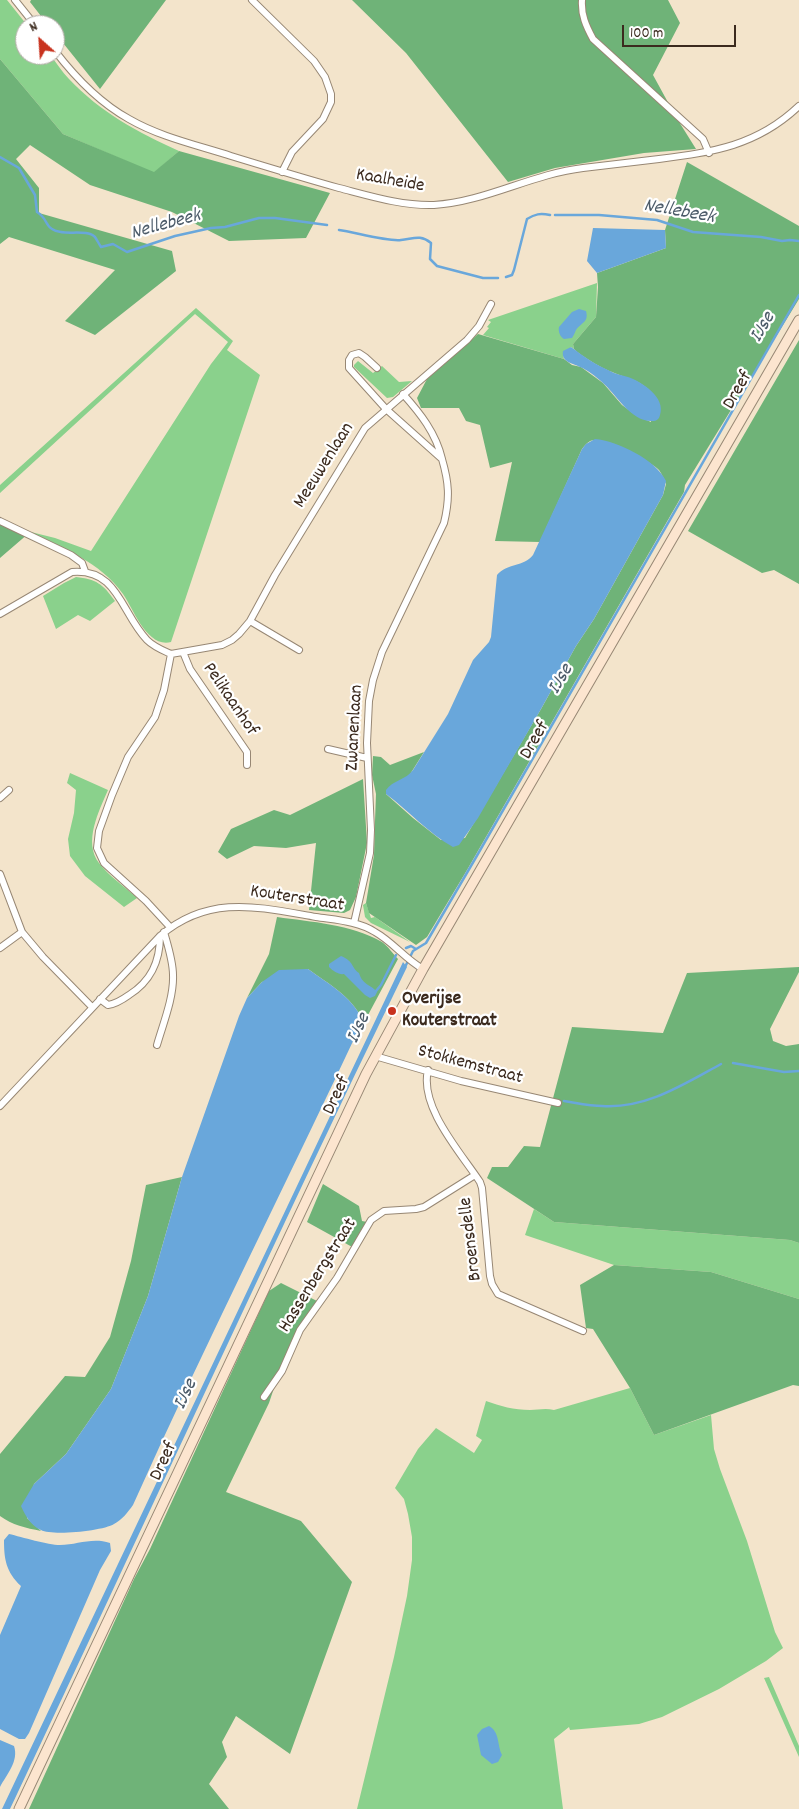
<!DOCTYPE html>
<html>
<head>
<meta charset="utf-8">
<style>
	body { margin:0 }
	#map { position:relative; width:799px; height:1809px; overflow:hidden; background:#f3e4cb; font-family:Dekko,sans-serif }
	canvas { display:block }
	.north { position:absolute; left:15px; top:15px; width:50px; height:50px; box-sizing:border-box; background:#fff; border:1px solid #b1aaa5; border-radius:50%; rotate:334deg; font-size:14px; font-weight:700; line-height:20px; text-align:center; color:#3b2a1e }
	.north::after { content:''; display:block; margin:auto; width:18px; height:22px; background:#c8321e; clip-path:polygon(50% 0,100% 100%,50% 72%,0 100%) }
	.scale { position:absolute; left:622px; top:25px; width:114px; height:22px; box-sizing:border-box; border:2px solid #3b2a1e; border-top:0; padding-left:6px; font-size:15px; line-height:18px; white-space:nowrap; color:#3b2a1e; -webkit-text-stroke:4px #fff; paint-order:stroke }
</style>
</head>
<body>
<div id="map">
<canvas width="799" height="1809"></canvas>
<div class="north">N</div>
<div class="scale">100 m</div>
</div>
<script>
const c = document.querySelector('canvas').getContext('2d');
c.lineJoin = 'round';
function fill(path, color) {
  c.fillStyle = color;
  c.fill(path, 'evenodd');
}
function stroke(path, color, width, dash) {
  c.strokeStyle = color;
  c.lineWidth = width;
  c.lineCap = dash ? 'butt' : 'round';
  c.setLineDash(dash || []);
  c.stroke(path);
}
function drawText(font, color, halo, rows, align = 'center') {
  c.font = font + ' Dekko,sans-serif';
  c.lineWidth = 4.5;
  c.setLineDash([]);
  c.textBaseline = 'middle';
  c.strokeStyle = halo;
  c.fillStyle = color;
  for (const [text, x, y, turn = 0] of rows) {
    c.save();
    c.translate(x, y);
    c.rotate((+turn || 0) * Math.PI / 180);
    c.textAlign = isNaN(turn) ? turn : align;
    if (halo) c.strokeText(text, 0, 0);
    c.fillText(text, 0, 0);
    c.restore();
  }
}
const green = new Path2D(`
	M 0,0 L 7,0 L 27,25 L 25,25 L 25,55 L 50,55 C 57,63 62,72 69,79 C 100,112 139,133 179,151 L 154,173 L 63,134 L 0,59 Z
	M 597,283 L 596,317 L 573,344 L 574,349 L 571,347 L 563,354 L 564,359 L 483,335 L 489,328 L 487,327 L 491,322 L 488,320 Z
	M 196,308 L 233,341 L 227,350 L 260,375 L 171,642 C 147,648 134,610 123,594 C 100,562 64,549 31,532 L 55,538 L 91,551 L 211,364 L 228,342 L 195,314 L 0,493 L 0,485 Z
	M 358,361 L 373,373 L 382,366 L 399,382 L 412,381 L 393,397 L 387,398 L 354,367 L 354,365 Z
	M 76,577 C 96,579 103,584 115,601 L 90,621 L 78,615 L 56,629 L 43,596 L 64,583 Z
	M 70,773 L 108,790 C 99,811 83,842 99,863 C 109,876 125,887 137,898 L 124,907 L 85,876 L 70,856 L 68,839 L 74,813 L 76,790 L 67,783 Z
	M 366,903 L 371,918 L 375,917 L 410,942 L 371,923 L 365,917 L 363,905 Z
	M 534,1209 L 554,1222 L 790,1240 L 799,1243 L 799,1299 L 711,1272 L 614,1265 L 525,1235 Z
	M 630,1388 L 654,1435 L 711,1415 L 714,1449 L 720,1469 L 747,1541 L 775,1632 L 783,1648 L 766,1661 L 719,1689 L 662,1717 L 639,1724 L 570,1730 L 569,1727 L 554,1739 L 563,1809 L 357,1809 L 394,1657 L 407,1596 L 412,1560 L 412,1537 L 408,1514 L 404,1499 L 395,1488 L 418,1449 L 436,1428 L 474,1453 L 482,1440 L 476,1436 L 486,1401 C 500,1406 514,1410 530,1410 C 538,1410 545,1408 554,1410 Z
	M 769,1677 L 799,1746 L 799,1757 L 764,1678 Z`);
const forest = new Path2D(`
	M 31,0 L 166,0 L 100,89 L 55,33 L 55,25 L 48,25 L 30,2 Z
	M 352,0 L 668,0 L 680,23 L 653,75 L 676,117 L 696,149 L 644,153 L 555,168 L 508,182 L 406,53 Z
	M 0,59 L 63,134 L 154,172 L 179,151 L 330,193 L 306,238 L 229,241 L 172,212 L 90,185 L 30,145 L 16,159 L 39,188 L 39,213 L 172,251 L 176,271 L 95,335 L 65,321 L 115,270 L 9,237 L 0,244 Z
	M 687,162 L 799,226 L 799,299 L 685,485 L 684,492 L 467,870 L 427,937 L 416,945 L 369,913 L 366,903 L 374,855 L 375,821 L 376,794 L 372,775 L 373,756 L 381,757 L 390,765 L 424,752 L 409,776 L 386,794 L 413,818 L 441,840 L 465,838 L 541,709 L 576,646 L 594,619 L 663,495 L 666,484 C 664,480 662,474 659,470 C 651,461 606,438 595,440 C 589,440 585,445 582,449 L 540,542 L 495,541 L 512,462 L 490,468 L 480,425 L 466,421 L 459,408 L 421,408 L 417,398 L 427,379 L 478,334 L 564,359 L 572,365 L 581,367 L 603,383 L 622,405 L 637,416 L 651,422 L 648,389 C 637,379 625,378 612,372 C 603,369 581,356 574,349 L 573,344 L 596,317 L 598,287 L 597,273 L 666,248 L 665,230 Z
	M 799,340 L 799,584 L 774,570 L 762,573 L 688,531 Z
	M 0,518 L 29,533 L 0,558 Z
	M 363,779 L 367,843 L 356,897 L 350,910 L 344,913 L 309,910 L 316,843 L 286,848 L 254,846 L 227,859 L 218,852 L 231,829 L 274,810 L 290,815 Z
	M 277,917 C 311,922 351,924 382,942 C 388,946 393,954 398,959 L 368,1015 L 363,1020 C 349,994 331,986 308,969 L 262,982 L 247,998 L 269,954 Z
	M 799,967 L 799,972 L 770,1029 L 773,1041 L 786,1046 L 799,1044 L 799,1243 L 790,1240 L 554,1222 L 487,1178 L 492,1167 L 508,1167 L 524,1146 L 540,1147 L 572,1027 L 663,1033 L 687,973 Z
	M 182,1177 L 148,1296 L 111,1389 L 66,1454 L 34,1484 L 27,1518 L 41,1531 C 26,1528 12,1525 0,1516 L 0,1454 L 65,1376 L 85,1377 L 110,1337 L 131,1261 L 146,1185 Z
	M 323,1184 L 359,1206 L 362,1221 L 367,1222 L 354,1248 L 307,1222 Z
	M 614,1265 L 711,1272 L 799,1299 L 799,1386 L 793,1385 L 654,1435 L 630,1388 L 593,1329 L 586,1328 L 580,1285 Z
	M 281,1283 L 317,1301 L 278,1376 L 269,1403 L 226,1492 L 301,1521 L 352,1582 L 290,1754 L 236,1716 L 222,1742 L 227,1757 L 209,1784 L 229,1809 L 29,1809 L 134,1579 L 150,1549 L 269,1291 Z`);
const water = new Path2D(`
	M 593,228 L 665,230 L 666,248 L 597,273 L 587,261 Z
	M 579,309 L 586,311 C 589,322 582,322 576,330 C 575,332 574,335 572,338 L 564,339 C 560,337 558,331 559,327 L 572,312 Z
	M 571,347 C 583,356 596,365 610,371 C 615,374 622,375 628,377 C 642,382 666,397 660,415 C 659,419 657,421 652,421 C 631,422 616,394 602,382 C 596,377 588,370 580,367 C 572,363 561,362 563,351 Z
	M 595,439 C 618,441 656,460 666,481 L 663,495 L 594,619 L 576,646 L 541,709 L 478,818 L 459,845 L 453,847 C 428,833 409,811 386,794 L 386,790 C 393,780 406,780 413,770 L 448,714 L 473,660 L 489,642 L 491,637 L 497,575 C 507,563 524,567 533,555 L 582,449 L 586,444 Z
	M 341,956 C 355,962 351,968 359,973 C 363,986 371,984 377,992 L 375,996 L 370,998 L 365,995 L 344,974 C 339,975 333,971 329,967 L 329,964 Z
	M 403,962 L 407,967 C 271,1246 143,1528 10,1809 L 2,1809 Z
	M 308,969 C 331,986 349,994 363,1020 C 287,1182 206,1342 133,1505 C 128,1512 122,1520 114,1524 C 103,1531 52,1536 41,1530 C 31,1526 25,1515 21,1506 L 34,1484 L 66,1454 L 111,1389 L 148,1296 L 182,1177 L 239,1016 L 247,998 L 262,982 L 279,970 Z
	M 9,1534 C 22,1537 48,1545 60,1545 C 77,1545 92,1537 110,1543 L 111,1551 L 100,1570 L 29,1733 L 25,1739 L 19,1739 L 0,1729 L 0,1635 L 21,1586 C 6,1572 4,1559 4,1540 Z
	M 489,1726 C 500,1732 497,1745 502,1755 L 498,1762 L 492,1764 L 481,1755 L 477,1735 L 482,1729 Z
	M 0,1740 L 14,1746 C 19,1761 7,1774 0,1787 Z`);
const stream = new Path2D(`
	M 0,157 L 19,168 L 35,195 L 37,212 C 47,218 45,225 52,229 C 63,237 86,228 95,237 C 97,240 99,244 101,247 L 113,244 L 127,252 L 175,236 L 211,228 L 225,227 L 259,218 L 275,218 L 327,225
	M 555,215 L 599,215 L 657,220 L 693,232 L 761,237 L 782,241 L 790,240 L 799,241
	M 339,230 C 354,232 388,242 401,240 C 413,239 420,234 431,243 L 430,259 L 437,266 L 483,278 L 498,278
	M 506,277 L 512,275 L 514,270 L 527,219 C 535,214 540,213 550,215
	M 406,948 L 411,946 L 416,949
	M 405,967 L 413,951 L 426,943 L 475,859 L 799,295
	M 376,991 L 381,985 L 396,955
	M 733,1063 L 784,1072 L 799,1071
	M 564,1101 C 577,1103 590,1106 602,1106 C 646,1109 684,1084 721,1064`);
const street = new Path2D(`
	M 15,0 L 35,25
	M 252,0 L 314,61 L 325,77 L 331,94 L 331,102 L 323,119 L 292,152 L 282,172
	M 582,0 C 581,15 586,26 593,39 L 703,139 L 709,153
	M 55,51 C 75,77 100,103 129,119 C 160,137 197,145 231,156 C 267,167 303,178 339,188 C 370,196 402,206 434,205 C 485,202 532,174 583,168 C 608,165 633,162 659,159 C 713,152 757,146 799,106
	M 377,368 L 365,357 L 359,353 L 352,355 L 349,360 L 349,368 L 386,409 L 442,459 C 436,433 420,413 403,394
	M 0,521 L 71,555 L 82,563 L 85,571
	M 0,614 L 72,572 C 118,568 121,613 147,640 C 154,647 162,650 171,654
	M 250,621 L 299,650
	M 183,652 L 190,669 L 247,752 L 247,765
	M 171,654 L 222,645 L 232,640 L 239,634 L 250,621 L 275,575 L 365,428 L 467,340 L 479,326 L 491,304
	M 328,749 L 367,758
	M 0,798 L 9,790
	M 0,874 L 22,932 L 43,957 L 92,1007
	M 354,923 L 370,853 L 371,830 L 367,743 L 369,701 L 373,680 L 382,652 L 444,523 C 450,498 449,483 442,459
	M 170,927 L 146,901 L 104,863 L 97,848 L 99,831 L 112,795 L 128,757 L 155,717 L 164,690 L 171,654
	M 0,948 L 22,932
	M 100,999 L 108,1005 C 116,1004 122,1000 129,995 C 151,981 160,962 160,936
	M 157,1045 C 163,1024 174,997 173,975 C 173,961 168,946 164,932
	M 375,1056 L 461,1081 L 558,1103
	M 428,1070 C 419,1107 461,1153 480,1182 L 482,1188 L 490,1276 L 492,1284 L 498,1294 L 583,1331
	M 0,1106 L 160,936 C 209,894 258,907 316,917 C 335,920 358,921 375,932 C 393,942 405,959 423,969
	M 264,1397 L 282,1371 L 300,1330 L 337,1278 L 371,1220 L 384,1211 L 416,1209 L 424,1207 L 475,1175`);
const secondary = new Path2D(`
	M 19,1809 L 366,1074 L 423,969 L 799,320`);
const markers = [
	[392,1011,5,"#c8321e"]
];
const streetNames = [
	["Kaalheide",390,182,10],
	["Dreef",739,391,-60],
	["Meeuwenlaan",325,466,-58],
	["Pelikaanhof",229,700,56],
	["Zwanenlaan",356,728,-87],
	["Dreef",536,741,-60],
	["Kouterstraat",297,900,9],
	["Stokkemstraat",470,1066,15],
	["Dreef",338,1096,-65],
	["Broensdelle",472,1239,-97],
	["Hassenbergstraat",319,1276,-58],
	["Dreef",165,1462,-65]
];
const poiNames = [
	["Overijse",402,1000],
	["Kouterstraat",402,1022]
];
const waterNames = [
	["Nellebeek",679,213,10],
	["Nellebeek",166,226,-15],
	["IJse",764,328,-60],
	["IJse",562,680,-60],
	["IJse",360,1029,-65],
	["IJse",187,1395,-65]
];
fill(green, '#8ad18c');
fill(forest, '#6fb378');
fill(water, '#69a7db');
stroke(stream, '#69a7db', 2.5);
stroke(street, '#978774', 8);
stroke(secondary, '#978774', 11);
stroke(street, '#fff', 6);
stroke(secondary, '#fce5cf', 9);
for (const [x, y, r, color] of markers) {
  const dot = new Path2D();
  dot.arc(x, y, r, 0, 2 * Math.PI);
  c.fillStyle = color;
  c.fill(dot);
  stroke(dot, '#fff', 2);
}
drawText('19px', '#3b2a1e', '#fff', streetNames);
drawText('bold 19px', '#3b2a1e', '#fff', poiNames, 'left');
drawText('italic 20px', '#4d5c6a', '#fff', waterNames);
</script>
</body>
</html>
